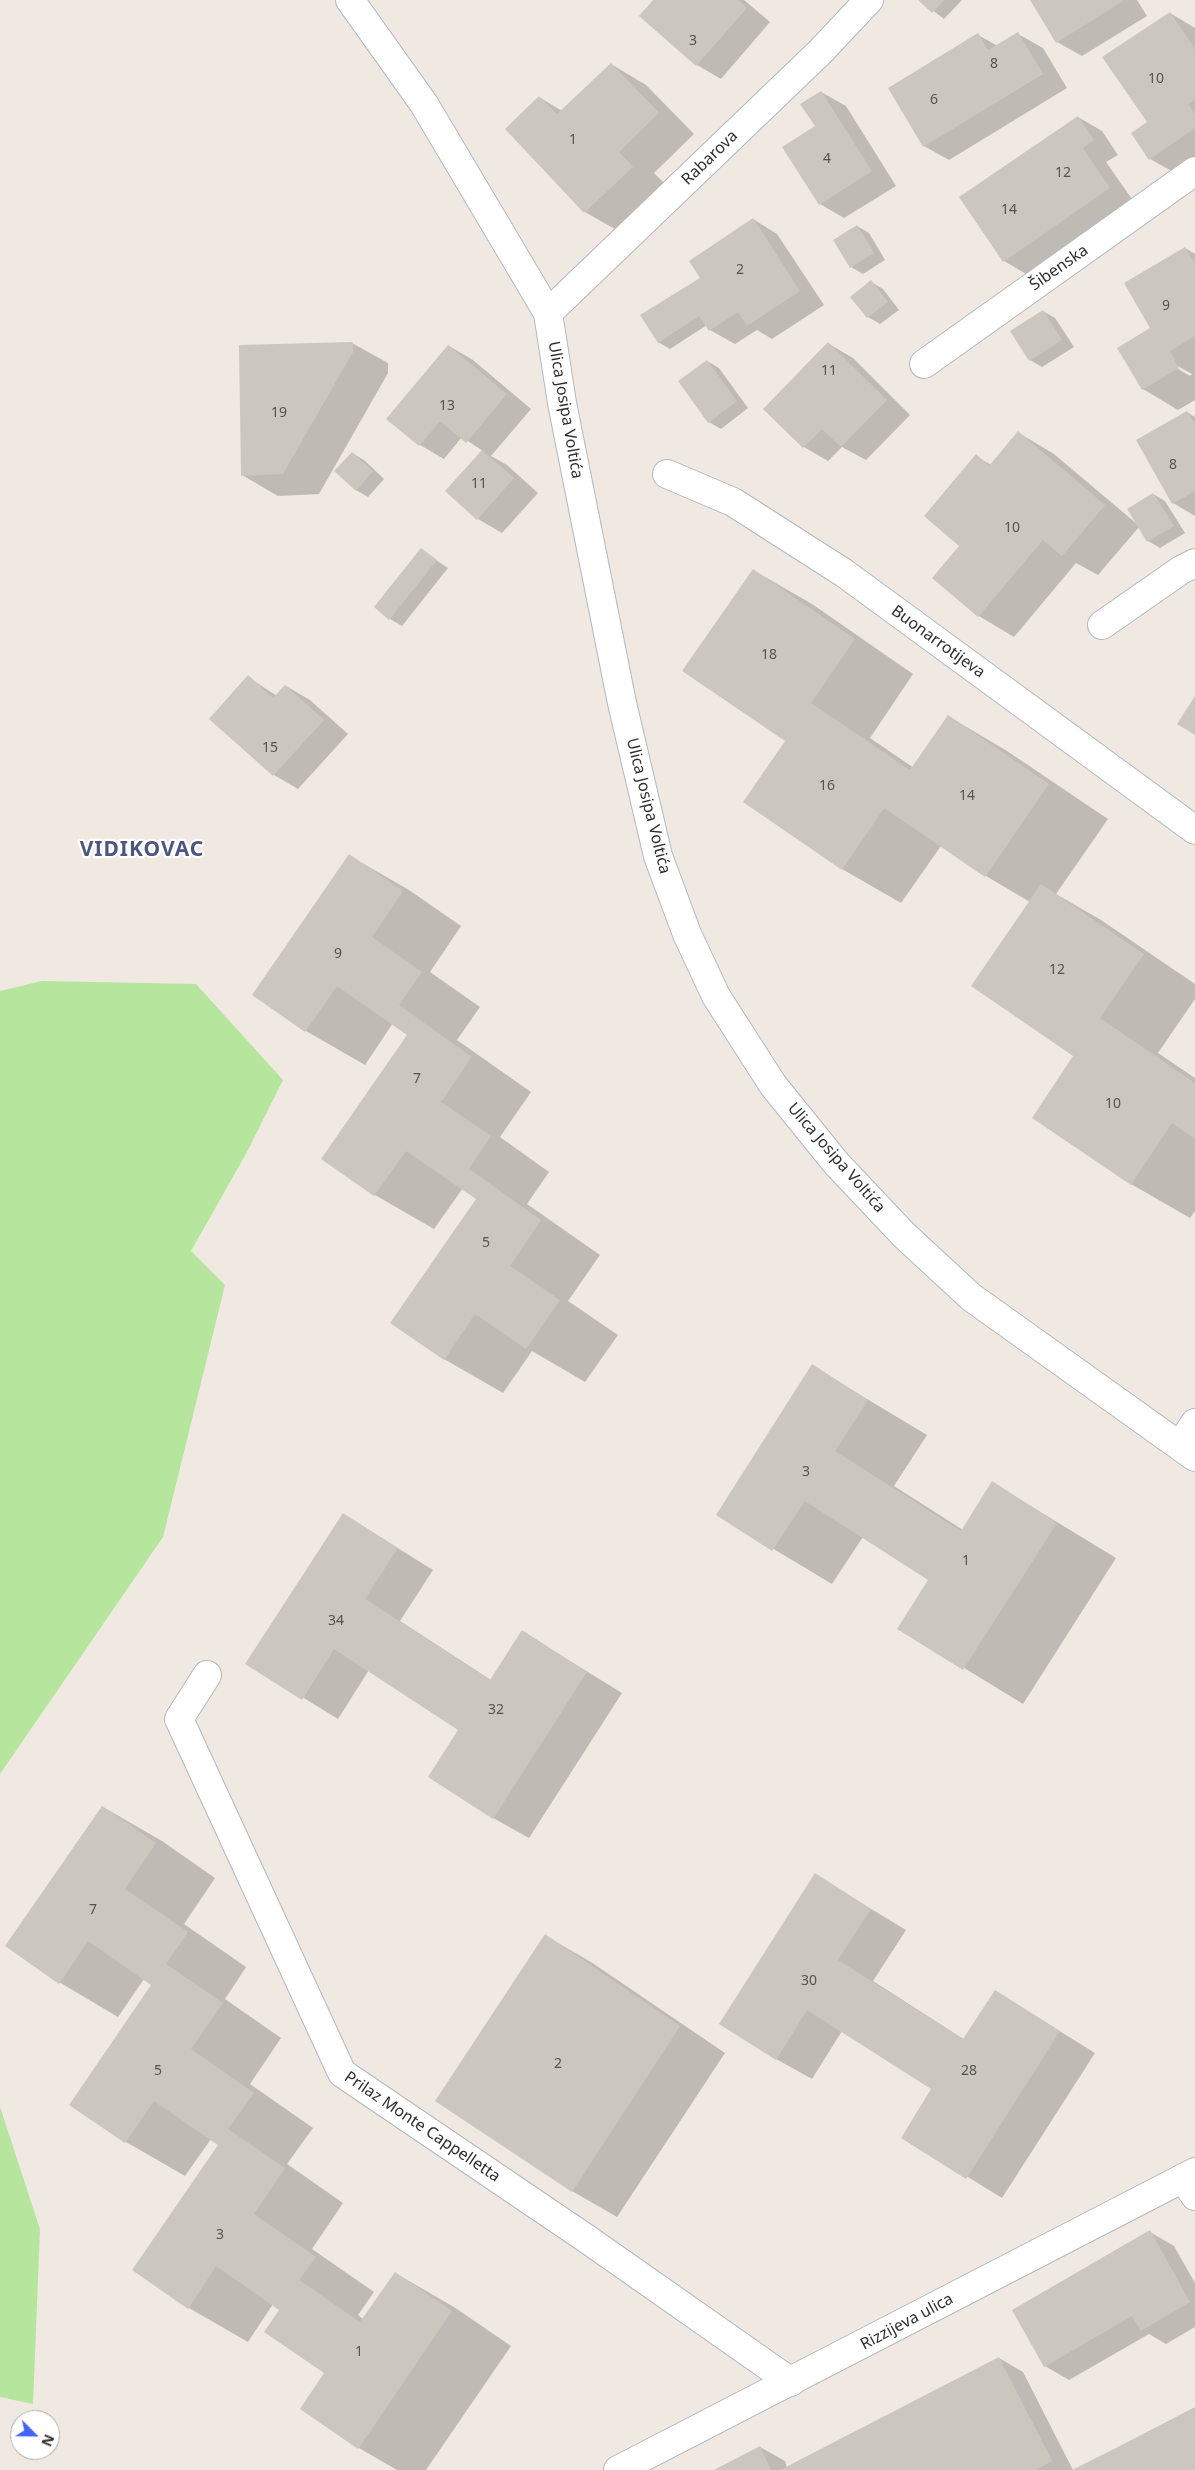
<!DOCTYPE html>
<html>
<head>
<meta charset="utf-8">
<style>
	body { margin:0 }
	#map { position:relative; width:1195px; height:2470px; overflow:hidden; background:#efe9e1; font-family:"Noto Sans",sans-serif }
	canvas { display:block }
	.north { position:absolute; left:10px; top:2410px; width:50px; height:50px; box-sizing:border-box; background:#fff; border:1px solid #ababab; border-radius:50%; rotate:113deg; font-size:14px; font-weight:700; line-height:20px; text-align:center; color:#2e2e2e }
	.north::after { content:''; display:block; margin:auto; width:18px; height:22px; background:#4264fb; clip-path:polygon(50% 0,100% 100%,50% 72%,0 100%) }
</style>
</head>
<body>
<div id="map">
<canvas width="1195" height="2470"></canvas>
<div class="north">N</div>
</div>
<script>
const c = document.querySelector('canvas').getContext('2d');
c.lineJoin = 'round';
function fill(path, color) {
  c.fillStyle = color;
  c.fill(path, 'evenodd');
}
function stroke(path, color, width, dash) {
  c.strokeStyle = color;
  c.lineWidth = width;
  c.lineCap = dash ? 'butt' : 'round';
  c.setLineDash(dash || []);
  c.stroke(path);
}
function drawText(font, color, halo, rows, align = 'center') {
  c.font = font + ' "Noto Sans",sans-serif';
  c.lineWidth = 4.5;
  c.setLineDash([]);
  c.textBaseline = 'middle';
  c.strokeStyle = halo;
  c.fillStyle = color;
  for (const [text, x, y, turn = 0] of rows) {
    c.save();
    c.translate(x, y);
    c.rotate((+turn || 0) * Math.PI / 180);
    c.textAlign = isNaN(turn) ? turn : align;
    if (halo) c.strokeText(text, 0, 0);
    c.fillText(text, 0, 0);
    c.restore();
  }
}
const green = new Path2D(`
	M 42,981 L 196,984 L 283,1080 L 247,1152 L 191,1251 L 225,1285 L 163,1537 L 0,1774 L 0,991 Z
	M 0,2107 L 40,2229 L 33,2404 L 0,2397 Z`);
const shadow = new Path2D(`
	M 654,0 L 744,0 L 770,22 L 721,79 L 697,65 Z
	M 919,0 L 962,0 L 944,19 Z
	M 1032,0 L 1137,0 L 1147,16 L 1082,56 L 1057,42 Z
	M 1170,13 L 1195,28 L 1195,173 L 1186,179 L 1150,159 L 1148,122 Z
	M 1018,34 L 1043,48 L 1067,88 L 949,160 L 924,146 L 978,35 L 998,46 Z
	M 611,64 L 646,85 L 694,134 L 654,173 L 668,187 L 620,232 L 585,212 L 539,97 L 562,111 Z
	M 821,92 L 846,106 L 896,186 L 844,218 L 820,204 L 817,127 Z
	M 1078,117 L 1102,131 L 1118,155 L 1106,162 L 1134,202 L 1028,275 L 1004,261 Z
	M 753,219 L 777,234 L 824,305 L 772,339 L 757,330 L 735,344 L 710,330 L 707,325 L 670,349 L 658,342 Z
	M 857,226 L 869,233 L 885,260 L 863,274 L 851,267 Z
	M 1185,248 L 1195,254 L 1195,400 L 1178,410 L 1143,389 ZM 1174,364 L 1192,374 L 1190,376 L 1173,366 Z
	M 871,282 L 883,289 L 899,310 L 880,324 L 868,317 L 852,297 Z
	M 1043,311 L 1055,318 L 1074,347 L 1042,367 L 1030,360 Z
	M 352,343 L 388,363 L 388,373 L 319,494 L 278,496 L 242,475 Z
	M 829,344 L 853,358 L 910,415 L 866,460 L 842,447 L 828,461 L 804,447 L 765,409 Z
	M 449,346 L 473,360 L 531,409 L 491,456 L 507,465 L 538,493 L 502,533 L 478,519 L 483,451 L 462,437 L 444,459 L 420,445 Z
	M 707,361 L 719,368 L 748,408 L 721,429 L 709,422 Z
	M 1187,412 L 1195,417 L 1195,516 L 1173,503 Z
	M 1019,433 L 1054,454 L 1137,524 L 1153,494 L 1165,501 L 1185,533 L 1160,548 L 1148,541 L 1139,527 L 1098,575 L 1076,563 L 1014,637 L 979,616 L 934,578 L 961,545 L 976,456 L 991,465 Z
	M 352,453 L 364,460 L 384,479 L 368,497 L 356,490 Z
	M 421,550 L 448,568 L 402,626 L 390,619 Z
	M 753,570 L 812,604 L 913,674 L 870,738 L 914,768 L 948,716 L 1007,751 L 1108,819 L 1056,894 L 1101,920 L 1195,984 L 1195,999 L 1158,1053 L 1195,1078 L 1195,1211 L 1190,1218 L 1131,1184 L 1075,1055 L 1030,902 L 986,876 L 941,846 L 901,903 L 842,869 L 786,741 Z
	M 248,677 L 277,696 L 286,686 L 310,700 L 348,734 L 298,789 L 274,775 L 211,719 Z
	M 350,856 L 409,890 L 461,926 L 430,972 L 480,1007 L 457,1040 L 531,1092 L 500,1137 L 549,1172 L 527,1204 L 600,1255 L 568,1301 L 618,1335 L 585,1382 L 532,1351 L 503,1393 L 444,1359 L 478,1198 L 463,1188 L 434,1229 L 375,1195 L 323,1159 L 409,1034 L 393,1023 L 365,1065 L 306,1031 L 253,994 Z
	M 812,1366 L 927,1435 L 894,1486 L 963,1530 L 993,1483 L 1116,1558 L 1023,1704 L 899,1628 L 930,1580 L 863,1537 L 832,1584 L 717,1515 Z
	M 343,1514 L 433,1570 L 400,1621 L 491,1680 L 523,1632 L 622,1693 L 529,1838 L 493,1818 L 460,1729 L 369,1670 L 338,1719 L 247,1663 Z
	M 103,1807 L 162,1841 L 215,1878 L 184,1924 L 246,1967 L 225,1999 L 281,2038 L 250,2084 L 313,2128 L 287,2164 L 343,2203 L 312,2249 L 374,2292 L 358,2315 L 363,2319 L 395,2273 L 454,2307 L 511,2346 L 426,2470 L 397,2470 L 359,2448 L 302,2408 L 326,2372 L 281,2309 L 273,2304 L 248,2342 L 189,2308 L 219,2145 L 211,2139 L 185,2176 L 126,2142 L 71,2104 L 153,1985 L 144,1979 L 118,2017 L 59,1982 Z
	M 815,1875 L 906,1930 L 873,1981 L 965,2040 L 995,1991 L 1095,2053 L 1002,2198 L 903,2137 L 933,2089 L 842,2031 L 812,2079 L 776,2059 Z
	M 546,1936 L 591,1962 L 725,2053 L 617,2217 L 572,2191 Z
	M 1150,2232 L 1174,2246 L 1195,2283 L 1195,2327 L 1166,2344 L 1149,2334 L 1069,2380 L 1045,2366 Z
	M 999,2358 L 1023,2372 L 1073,2470 L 717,2470 L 760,2447 L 785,2461 L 787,2468 Z`);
const building = new Path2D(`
	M 653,0 L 738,0 L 747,8 L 696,66 L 639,16 Z
	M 918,0 L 944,0 L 932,13 Z
	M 1030,0 L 1122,0 L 1123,1 L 1056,43 Z
	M 1170,12 L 1195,49 L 1195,100 L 1188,104 L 1195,114 L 1195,128 L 1149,160 L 1131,133 L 1147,122 L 1102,57 Z
	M 1018,32 L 1043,74 L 923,147 L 888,88 L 978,33 L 988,50 Z
	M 611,63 L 659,113 L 619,152 L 633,167 L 584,213 L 505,129 L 539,96 L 557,114 Z
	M 821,91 L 872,171 L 819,205 L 782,147 L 815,126 L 800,104 Z
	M 1078,116 L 1094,140 L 1083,148 L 1110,188 L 1003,262 L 959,197 Z
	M 753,218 L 800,291 L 747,326 L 738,312 L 709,331 L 699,316 L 658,343 L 640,315 L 700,278 L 689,261 Z
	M 857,225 L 874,253 L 850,268 L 833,240 Z
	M 1185,247 L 1195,264 L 1195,336 L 1170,351 L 1179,368 L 1142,390 L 1117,348 L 1150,328 L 1124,283 Z
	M 871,280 L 888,302 L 867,318 L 850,297 Z
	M 1043,310 L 1062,340 L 1029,361 L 1010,331 Z
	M 353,342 L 353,352 L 283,474 L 241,476 L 239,345 Z
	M 828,342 L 887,400 L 841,447 L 822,429 L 803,448 L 763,409 Z
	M 448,345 L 507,394 L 466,443 L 440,421 L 419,446 L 386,419 Z
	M 707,360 L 737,401 L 708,423 L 678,381 Z
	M 1187,411 L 1195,424 L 1195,491 L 1172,504 L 1136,440 Z
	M 1018,431 L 1105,505 L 1062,556 L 1043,540 L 978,617 L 932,578 L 959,546 L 924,516 L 976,454 L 989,466 Z
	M 482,450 L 514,478 L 477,520 L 445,491 Z
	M 352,452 L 373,471 L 356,491 L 334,471 Z
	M 1153,493 L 1174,526 L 1147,542 L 1127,509 Z
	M 421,548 L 437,560 L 389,620 L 374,607 Z
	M 753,569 L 855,639 L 811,703 L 910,770 L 948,715 L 1049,784 L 985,877 L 884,808 L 842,870 L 743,802 L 785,741 L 682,671 Z
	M 248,675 L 273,698 L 285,685 L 324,720 L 273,776 L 209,719 Z
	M 1195,696 L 1195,735 L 1177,724 Z
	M 349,854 L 403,891 L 372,937 L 422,972 L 399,1005 L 472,1057 L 441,1102 L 491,1136 L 469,1169 L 541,1220 L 510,1266 L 560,1300 L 526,1349 L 475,1314 L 444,1360 L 390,1323 L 476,1199 L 406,1151 L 374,1196 L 321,1159 L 407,1035 L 337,986 L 305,1032 L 252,995 Z
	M 1041,884 L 1144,954 L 1100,1018 L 1195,1083 L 1195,1139 L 1172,1123 L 1131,1185 L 1032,1118 L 1073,1056 L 971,986 Z
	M 812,1364 L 868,1400 L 835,1451 L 961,1531 L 992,1481 L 1057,1523 L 963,1670 L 897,1629 L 928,1580 L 805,1501 L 772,1551 L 716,1515 Z
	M 343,1513 L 398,1548 L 365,1599 L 490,1680 L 522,1630 L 587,1672 L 493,1819 L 428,1777 L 458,1730 L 334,1649 L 302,1700 L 245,1664 Z
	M 102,1806 L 156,1843 L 125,1889 L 188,1932 L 166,1964 L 223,2003 L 191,2049 L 254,2093 L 228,2129 L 285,2168 L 254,2214 L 316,2257 L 299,2280 L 360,2322 L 395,2272 L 452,2311 L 358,2449 L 300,2409 L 324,2373 L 264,2332 L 279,2310 L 216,2266 L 188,2309 L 132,2270 L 218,2145 L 154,2101 L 125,2143 L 69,2105 L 151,1985 L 88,1941 L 59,1984 L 5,1946 Z
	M 815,1873 L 871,1909 L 838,1960 L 963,2039 L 995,1990 L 1060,2031 L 966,2179 L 901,2138 L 931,2089 L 807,2010 L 776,2060 L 719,2024 Z
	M 545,1934 L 680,2026 L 572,2192 L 435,2101 Z
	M 1150,2230 L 1190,2302 L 1141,2331 L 1132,2316 L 1044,2367 L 1012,2310 Z
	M 999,2357 L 1052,2461 L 1035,2470 L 780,2470 Z
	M 1195,2407 L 1195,2470 L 1072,2470 L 1116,2448 Z
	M 760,2446 L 771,2470 L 714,2470 Z`);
const street = new Path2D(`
	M 350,0 L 424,104 L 548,313 L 562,403 L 622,703 L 658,856 L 687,934 L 716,996 L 773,1085 L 836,1163 L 904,1235 L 971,1297 L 1195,1457
	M 548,313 L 820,52 L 869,0
	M 924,364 L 1195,171
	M 667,474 L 733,502 L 844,573 L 1195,830
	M 1102,625 L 1181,570 L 1195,563
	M 1180,1446 L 1195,1423
	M 207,1675 L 179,1719 L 342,2073 L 587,2239 L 791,2382
	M 1183,2178 L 1195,2196`);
const secondary = new Path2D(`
	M 618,2470 L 1195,2172`);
const numberNames = [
	["3",693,41],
	["8",994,64],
	["10",1156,79],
	["6",934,100],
	["1",573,140],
	["4",827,159],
	["12",1063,173],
	["14",1009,210],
	["2",740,270],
	["9",1166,306],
	["11",829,371],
	["13",447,406],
	["19",279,413],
	["8",1173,465],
	["11",479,484],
	["10",1012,528],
	["18",769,655],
	["15",270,748],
	["16",827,786],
	["14",967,796],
	["9",338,954],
	["12",1057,970],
	["7",417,1079],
	["10",1113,1104],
	["5",486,1243],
	["3",806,1472],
	["1",966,1561],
	["34",336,1621],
	["32",496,1710],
	["7",93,1910],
	["30",809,1981],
	["2",558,2064],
	["5",158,2071],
	["28",969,2071],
	["3",220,2235],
	["1",359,2352]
];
const streetNames = [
	["Rabarova",710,158,-44],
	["Šibenska",1059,268,-35],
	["Ulica Josipa Voltića",565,410,80],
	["Buonarrotijeva",938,642,36],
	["Ulica Josipa Voltića",648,806,76],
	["Ulica Josipa Voltića",836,1158,49],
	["Prilaz Monte Cappelletta",422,2127,34],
	["Rizzijeva ulica",907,2322,-28]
];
const districtNames = [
	["VIDIKOVAC",142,850]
];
fill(green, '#b6e59e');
fill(shadow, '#0003');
fill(building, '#cbc7bf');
stroke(street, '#b4b7c1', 30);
stroke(secondary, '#b4b7c1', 30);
stroke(street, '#fff', 28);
stroke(secondary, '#fff', 28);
drawText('14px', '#555452', null, numberNames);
drawText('16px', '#2e2e2e', '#fff', streetNames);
c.letterSpacing = '1px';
drawText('bold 21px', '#4d5680', '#fff', districtNames);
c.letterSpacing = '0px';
</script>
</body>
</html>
